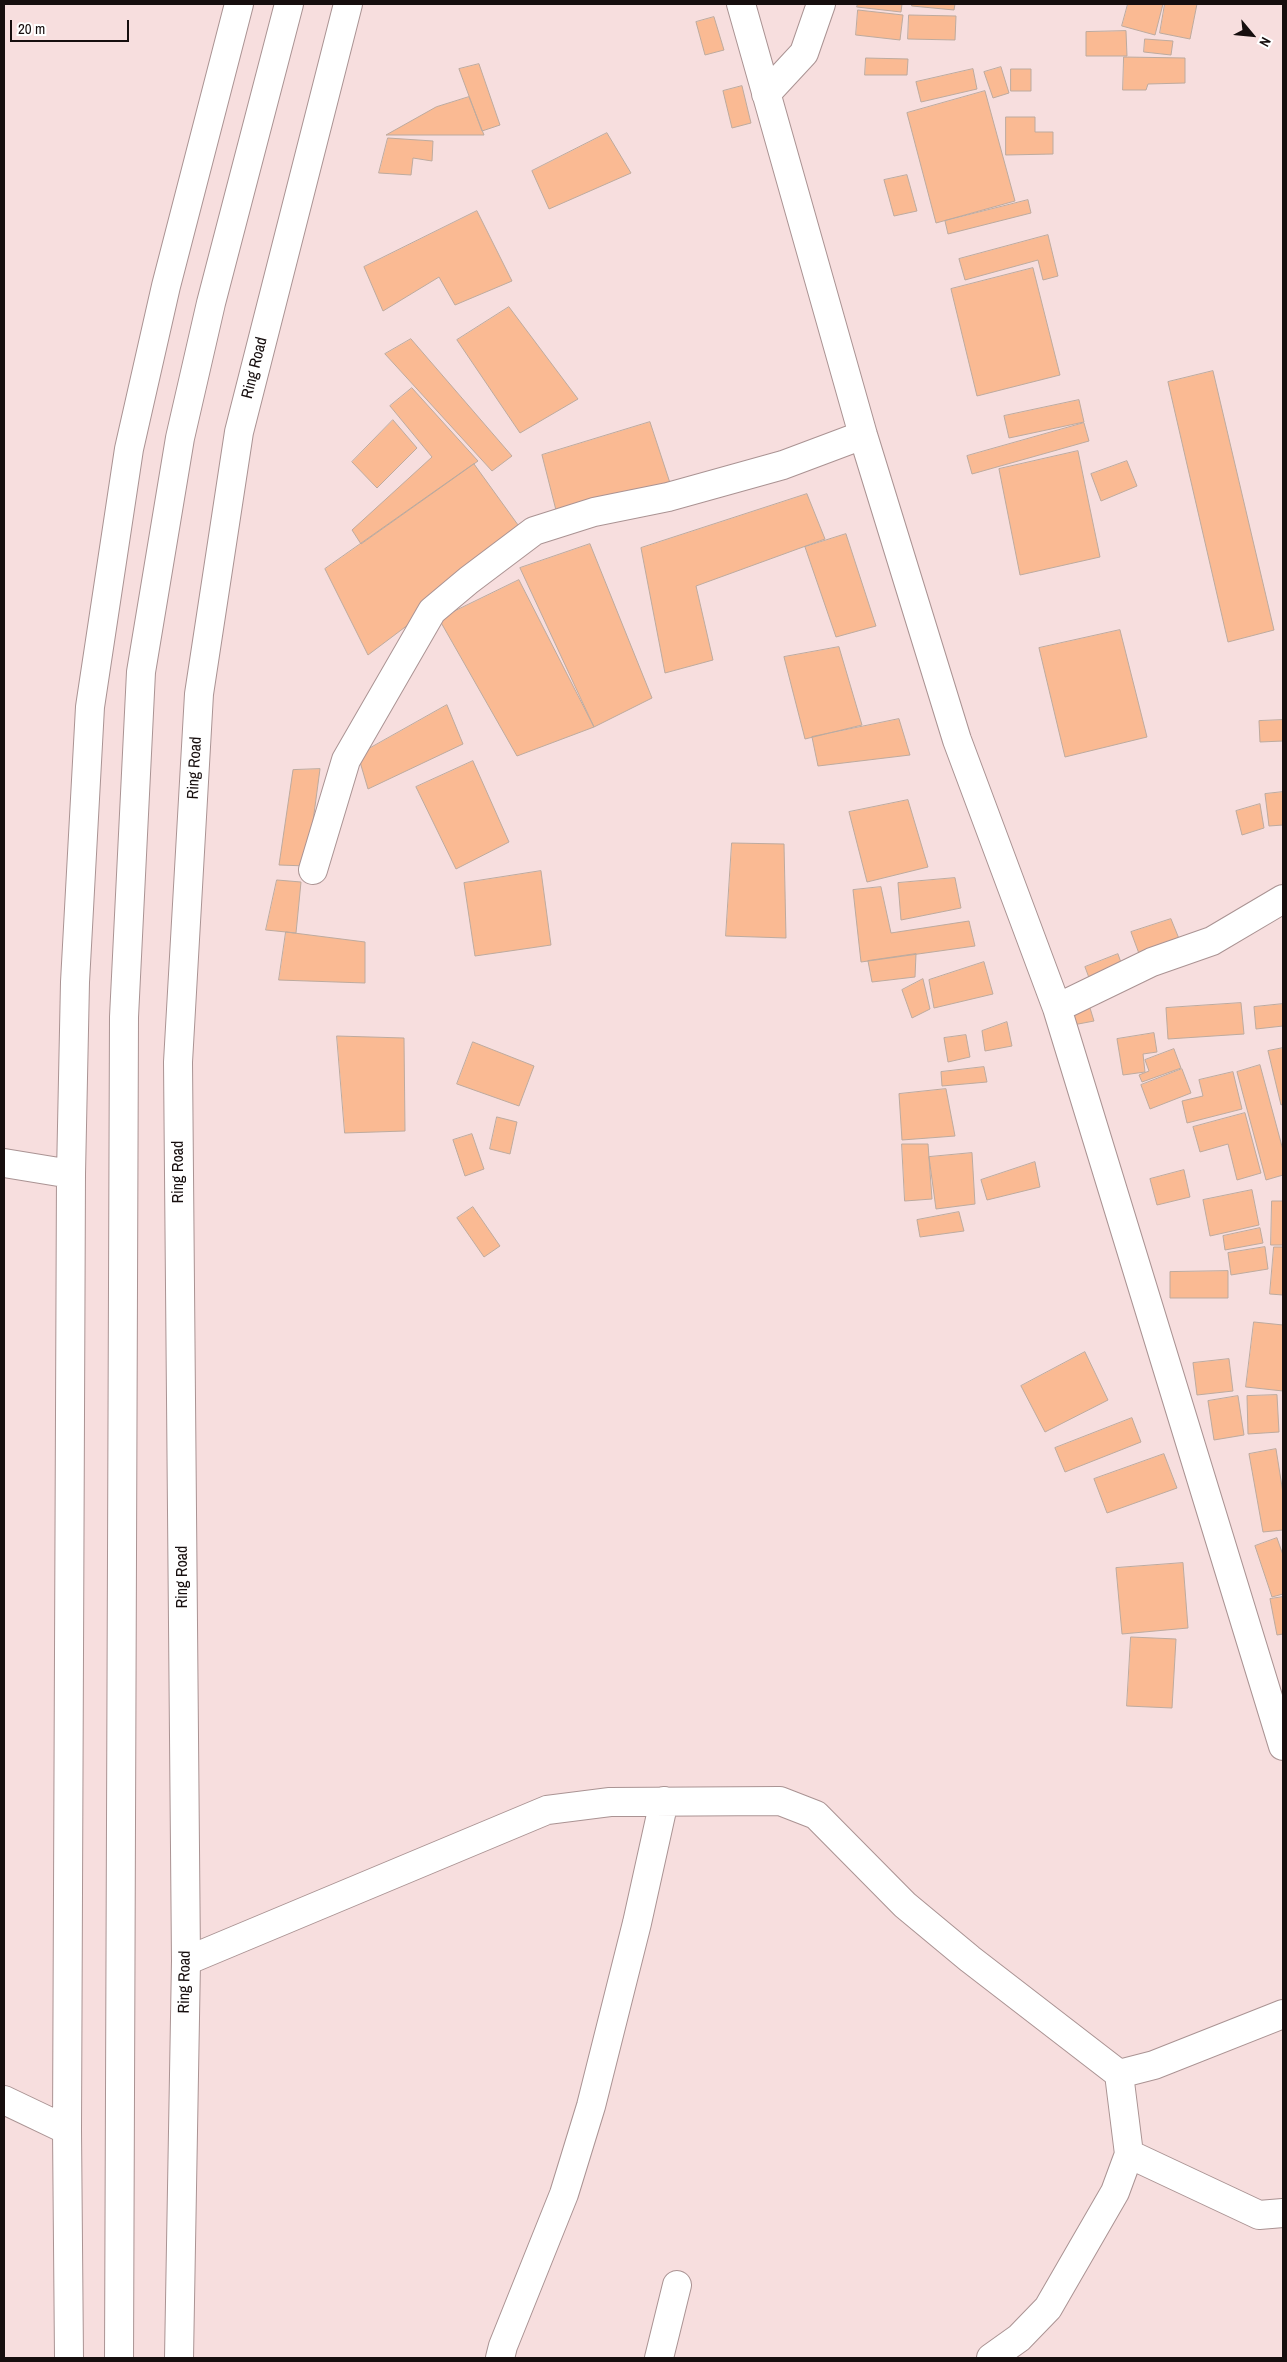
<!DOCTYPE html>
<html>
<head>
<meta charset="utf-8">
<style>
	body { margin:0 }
	#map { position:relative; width:1287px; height:2362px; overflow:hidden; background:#f7dede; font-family:"Archivo Narrow",sans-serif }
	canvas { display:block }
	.frame { position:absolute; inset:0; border:5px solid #160e0e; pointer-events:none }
	.north { position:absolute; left:1227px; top:10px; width:50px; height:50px; -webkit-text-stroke:4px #fff; paint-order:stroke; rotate:118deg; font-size:14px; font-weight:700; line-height:20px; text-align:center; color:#160e0e }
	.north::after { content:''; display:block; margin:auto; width:18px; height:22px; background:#160e0e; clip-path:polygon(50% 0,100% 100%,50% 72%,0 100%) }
	.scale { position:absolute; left:10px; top:20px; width:119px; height:22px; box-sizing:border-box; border:2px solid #160e0e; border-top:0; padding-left:6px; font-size:15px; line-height:18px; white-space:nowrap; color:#160e0e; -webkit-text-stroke:4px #fff; paint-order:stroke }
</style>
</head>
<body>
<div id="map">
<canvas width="1287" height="2362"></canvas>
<div class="frame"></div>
<div class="north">N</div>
<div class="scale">20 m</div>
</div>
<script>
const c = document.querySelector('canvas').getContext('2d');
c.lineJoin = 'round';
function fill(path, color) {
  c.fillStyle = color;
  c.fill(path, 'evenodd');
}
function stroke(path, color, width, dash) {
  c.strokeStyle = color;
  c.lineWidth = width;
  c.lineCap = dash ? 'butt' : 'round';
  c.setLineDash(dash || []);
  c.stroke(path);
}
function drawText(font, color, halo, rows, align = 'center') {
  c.font = font + ' "Archivo Narrow",sans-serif';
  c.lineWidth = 5;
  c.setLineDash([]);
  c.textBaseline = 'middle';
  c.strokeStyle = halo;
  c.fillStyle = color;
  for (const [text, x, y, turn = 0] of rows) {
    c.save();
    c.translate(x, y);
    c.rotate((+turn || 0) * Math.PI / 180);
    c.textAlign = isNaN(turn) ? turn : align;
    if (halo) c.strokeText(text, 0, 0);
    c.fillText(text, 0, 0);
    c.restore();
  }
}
const building = new Path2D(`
	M 858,4 L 902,4 L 901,12 L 857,7 Z
	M 912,4 L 955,4 L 954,10 L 912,6 Z
	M 1128,4 L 1163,4 L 1155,35 L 1122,26 Z
	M 1165,4 L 1197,4 L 1190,39 L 1160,33 Z
	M 858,10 L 903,15 L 900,40 L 856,35 Z
	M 909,15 L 956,16 L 955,40 L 908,39 Z
	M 714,17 L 724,50 L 705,55 L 696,22 Z
	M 1126,31 L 1127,56 L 1086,56 L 1086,32 Z
	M 1145,39 L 1173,41 L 1171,55 L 1144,52 Z
	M 1124,57 L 1185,58 L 1185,83 L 1148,84 L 1146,90 L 1123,90 Z
	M 866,58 L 908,59 L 907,75 L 865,75 Z
	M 479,64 L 500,125 L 482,131 L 459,69 Z
	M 1001,67 L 1009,93 L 993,98 L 984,72 Z
	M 973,69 L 977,89 L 921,102 L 916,82 Z
	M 1011,69 L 1031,69 L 1031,91 L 1011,91 Z
	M 742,86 L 751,123 L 732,128 L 723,91 Z
	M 985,91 L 1015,201 L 936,223 L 907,113 Z
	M 469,97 L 484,135 L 386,135 L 436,107 Z
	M 1006,117 L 1035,117 L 1035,132 L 1053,132 L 1053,154 L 1006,155 Z
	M 607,133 L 631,173 L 549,209 L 532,171 Z
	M 388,138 L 433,141 L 432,161 L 413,158 L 411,175 L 379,173 Z
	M 907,175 L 917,211 L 894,216 L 884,180 Z
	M 1028,200 L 1031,213 L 948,234 L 945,221 Z
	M 477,211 L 512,281 L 455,305 L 439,277 L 383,311 L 364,267 Z
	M 1048,235 L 1058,276 L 1043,280 L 1038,260 L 965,280 L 959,259 Z
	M 1033,268 L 1060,375 L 977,396 L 951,289 Z
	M 509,307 L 578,399 L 520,433 L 457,340 Z
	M 411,339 L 512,456 L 492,471 L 385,354 Z
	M 1213,371 L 1274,630 L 1228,642 L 1168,382 Z
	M 412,388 L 478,461 L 361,544 L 352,530 L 432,457 L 390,406 Z
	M 1079,400 L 1084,422 L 1009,438 L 1004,416 Z
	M 393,420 L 417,448 L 377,488 L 352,462 Z
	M 650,422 L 671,486 L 559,522 L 542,455 Z
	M 1084,423 L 1089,441 L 972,474 L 967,456 Z
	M 1078,451 L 1100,557 L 1020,575 L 999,469 Z
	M 1127,461 L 1137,486 L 1101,501 L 1091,474 Z
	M 474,464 L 526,536 L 368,655 L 325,569 Z
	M 807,494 L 825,539 L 696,586 L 713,660 L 665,673 L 641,548 Z
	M 846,534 L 876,626 L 836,637 L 805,547 Z
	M 590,544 L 652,698 L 594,727 L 520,568 Z
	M 519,580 L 594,727 L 517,756 L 439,619 Z
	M 1120,630 L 1147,737 L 1065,757 L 1039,648 Z
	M 839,647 L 862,725 L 805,739 L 784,657 Z
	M 447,705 L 463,744 L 368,789 L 358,755 Z
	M 899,719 L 910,755 L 818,766 L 812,737 Z
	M 1283,720 L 1283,741 L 1260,742 L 1259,721 Z
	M 473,761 L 509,842 L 456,869 L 416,787 Z
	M 320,769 L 307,866 L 279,865 L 293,770 Z
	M 1283,792 L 1283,825 L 1269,826 L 1265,794 Z
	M 908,800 L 928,867 L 867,882 L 849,812 Z
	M 1260,804 L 1264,828 L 1242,835 L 1236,811 Z
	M 732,843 L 784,844 L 786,938 L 726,936 Z
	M 541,871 L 551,945 L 475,956 L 464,883 Z
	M 955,878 L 961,908 L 901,920 L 898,883 Z
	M 277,880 L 301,882 L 296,933 L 266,930 Z
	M 881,887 L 891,933 L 969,921 L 975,946 L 861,962 L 853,890 Z
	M 1171,919 L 1184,951 L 1144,967 L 1131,932 Z
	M 286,932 L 365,942 L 365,983 L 279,980 Z
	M 916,954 L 915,977 L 872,982 L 868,961 Z
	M 1118,954 L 1124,971 L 1091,983 L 1085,967 Z
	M 984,962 L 993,994 L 934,1008 L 929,980 Z
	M 923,979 L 930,1009 L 912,1018 L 902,990 Z
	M 1241,1003 L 1244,1034 L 1168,1039 L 1166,1008 Z
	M 1283,1004 L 1283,1026 L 1256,1029 L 1254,1007 Z
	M 1090,1008 L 1094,1021 L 1073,1025 L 1069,1011 Z
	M 1007,1022 L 1012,1046 L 985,1051 L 982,1031 Z
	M 1154,1033 L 1157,1052 L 1143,1054 L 1145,1072 L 1123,1075 L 1117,1039 Z
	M 966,1035 L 970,1057 L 948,1062 L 944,1038 Z
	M 337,1036 L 404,1038 L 405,1131 L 345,1133 Z
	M 473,1042 L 534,1066 L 519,1106 L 457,1084 Z
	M 1283,1048 L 1283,1104 L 1281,1105 L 1268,1051 Z
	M 1174,1049 L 1181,1068 L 1142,1082 L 1139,1075 L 1149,1071 L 1145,1060 Z
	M 1260,1065 L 1283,1150 L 1283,1175 L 1266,1180 L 1237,1072 Z
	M 984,1067 L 987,1082 L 942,1086 L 941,1072 Z
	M 1182,1069 L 1191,1093 L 1150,1109 L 1141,1085 Z
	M 1233,1072 L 1242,1109 L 1187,1123 L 1182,1101 L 1203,1096 L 1199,1080 Z
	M 946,1089 L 955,1136 L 902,1140 L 899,1094 Z
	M 1245,1113 L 1261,1173 L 1237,1180 L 1228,1144 L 1200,1152 L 1193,1127 Z
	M 497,1117 L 517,1122 L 510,1154 L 490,1149 Z
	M 472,1134 L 484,1169 L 465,1176 L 453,1140 Z
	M 902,1144 L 928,1144 L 932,1199 L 905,1201 Z
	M 972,1153 L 975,1204 L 936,1209 L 929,1157 Z
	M 1035,1162 L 1040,1187 L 987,1200 L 981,1180 Z
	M 1184,1170 L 1190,1197 L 1157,1205 L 1150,1179 Z
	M 1252,1190 L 1259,1225 L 1210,1236 L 1203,1200 Z
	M 1272,1201 L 1283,1201 L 1283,1245 L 1271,1245 Z
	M 473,1207 L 500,1246 L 484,1257 L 457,1218 Z
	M 959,1212 L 964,1231 L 920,1237 L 917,1220 Z
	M 1260,1228 L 1263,1243 L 1225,1250 L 1223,1236 Z
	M 1265,1247 L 1268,1269 L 1231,1275 L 1228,1253 Z
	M 1274,1247 L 1283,1247 L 1283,1295 L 1270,1294 Z
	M 1228,1271 L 1228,1298 L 1170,1298 L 1170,1272 Z
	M 1254,1322 L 1283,1325 L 1283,1391 L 1246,1387 Z
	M 1085,1352 L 1108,1400 L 1045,1432 L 1021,1386 Z
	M 1229,1359 L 1233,1391 L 1197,1395 L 1193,1363 Z
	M 1277,1395 L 1279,1432 L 1248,1434 L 1247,1396 Z
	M 1238,1396 L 1244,1435 L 1214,1440 L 1208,1401 Z
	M 1132,1418 L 1141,1442 L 1065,1472 L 1055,1448 Z
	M 1276,1449 L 1283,1493 L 1283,1530 L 1263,1532 L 1249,1454 Z
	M 1164,1454 L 1177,1488 L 1107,1513 L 1094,1479 Z
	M 1277,1538 L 1283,1555 L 1283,1594 L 1272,1597 L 1255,1546 Z
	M 1183,1563 L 1188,1628 L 1122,1634 L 1116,1568 Z
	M 1283,1597 L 1283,1634 L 1277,1635 L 1270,1599 Z
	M 1131,1637 L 1176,1639 L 1172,1708 L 1127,1706 Z`);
const minor = new Path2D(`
	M 741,4 L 863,435 L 957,740 L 1057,1008 L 1283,1746
	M 766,94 L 804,53 L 821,4
	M 313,870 L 346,760 L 432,611 L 469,580 L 534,531 L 594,512 L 668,497 L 783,465 L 863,435
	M 1057,1008 L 1152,962 L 1212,941 L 1283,899
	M 4,1163 L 71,1174
	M 186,1961 L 547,1810 L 610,1802 L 780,1801 L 816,1815 L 905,1905 L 970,1959 L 1119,2074 L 1129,2154 L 1115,2192 L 1048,2308 L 1019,2338 L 991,2358
	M 1119,2074 L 1154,2065 L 1283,2014
	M 4,2100 L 67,2130
	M 1129,2154 L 1259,2215 L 1283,2213
	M 69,2358 L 67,2130 L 71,1174 L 75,982 L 90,707 L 129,449 L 166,286 L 239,4
	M 500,2358 L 503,2346 L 564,2194 L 591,2106 L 637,1923 L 664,1801
	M 659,2358 L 677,2285`);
const highway = new Path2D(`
	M 119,2358 L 124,1017 L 141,672 L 180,438 L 211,303 L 289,4
	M 179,2358 L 186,1961 L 178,1062 L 199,694 L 239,432 L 348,4`);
const streetNames = [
	["Ring Road",255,368,-76],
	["Ring Road",195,768,-87],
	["Ring Road",179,1172,-90],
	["Ring Road",183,1577,-90],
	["Ring Road",185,1982,-89]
];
fill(building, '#faba93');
stroke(building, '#bdaa9e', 1);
stroke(minor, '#aa9393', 30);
stroke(highway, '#aa9393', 30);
stroke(minor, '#fff', 28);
stroke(highway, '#fff', 28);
drawText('16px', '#160e0e', '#fff', streetNames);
</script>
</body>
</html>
